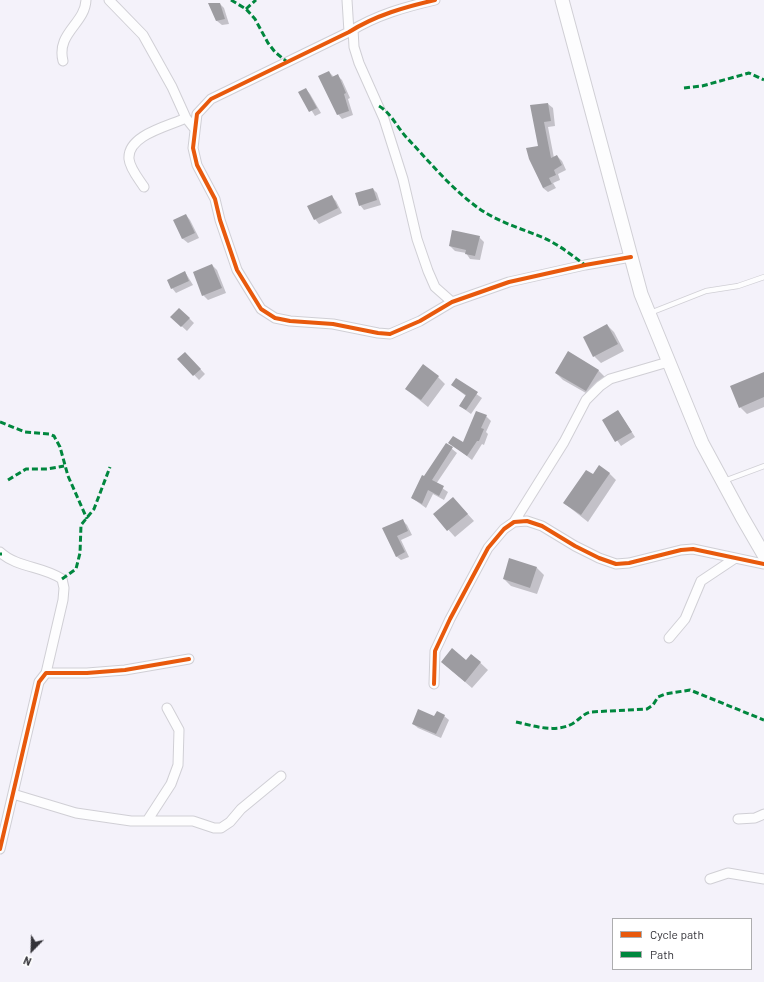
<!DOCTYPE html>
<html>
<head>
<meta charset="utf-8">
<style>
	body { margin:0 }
	#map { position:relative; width:764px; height:982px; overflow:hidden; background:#f4f2fa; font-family:Barlow,sans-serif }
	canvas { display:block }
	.legend { position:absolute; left:612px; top:918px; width:140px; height:52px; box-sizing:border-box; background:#fff; border:1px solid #adadaf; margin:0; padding:5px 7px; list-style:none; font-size:12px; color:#333238 }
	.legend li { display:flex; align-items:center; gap:8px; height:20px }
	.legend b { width:20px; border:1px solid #adadaf }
	.north { position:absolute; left:12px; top:930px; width:40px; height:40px; -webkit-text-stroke:3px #fff; paint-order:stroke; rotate:203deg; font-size:11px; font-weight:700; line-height:16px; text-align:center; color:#333238 }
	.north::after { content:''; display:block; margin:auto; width:14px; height:18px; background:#333238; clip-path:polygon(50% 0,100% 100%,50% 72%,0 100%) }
</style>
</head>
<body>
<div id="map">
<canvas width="764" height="982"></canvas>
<ul class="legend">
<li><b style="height:5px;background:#e8590c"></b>Cycle path</li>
<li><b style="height:5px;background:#00873e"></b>Path</li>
</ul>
<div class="north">N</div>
</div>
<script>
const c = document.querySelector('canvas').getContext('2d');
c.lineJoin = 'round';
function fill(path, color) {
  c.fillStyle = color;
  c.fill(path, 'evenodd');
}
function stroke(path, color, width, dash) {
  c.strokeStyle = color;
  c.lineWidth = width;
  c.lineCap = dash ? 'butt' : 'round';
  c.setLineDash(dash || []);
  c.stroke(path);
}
const shadow = new Path2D(`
	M 220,4 L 224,8 L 229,24 L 222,25 L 217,21 Z
	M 329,72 L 334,77 L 337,75 L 342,80 L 350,98 L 348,99 L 353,115 L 342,119 L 338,114 Z
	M 306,89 L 310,94 L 321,113 L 315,116 L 300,92 Z
	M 548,104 L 553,108 L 555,126 L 548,127 L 554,158 L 557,156 L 562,161 L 566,170 L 558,174 L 560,180 L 553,183 L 556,188 L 548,192 L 543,188 L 539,146 L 531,106 Z
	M 373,189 L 377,193 L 381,205 L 364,210 L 360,205 Z
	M 331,196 L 336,201 L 342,213 L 319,224 L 315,219 Z
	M 186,215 L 190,220 L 199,238 L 188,243 L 183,239 L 175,220 Z
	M 479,237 L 484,242 L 480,260 L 470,259 L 466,253 L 455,251 L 450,246 Z
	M 212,265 L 217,270 L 226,293 L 208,300 L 203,295 Z
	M 185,272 L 193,285 L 176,293 L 172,288 Z
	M 189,318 L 194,323 L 187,331 L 176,321 Z
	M 607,325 L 614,332 L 624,351 L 601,363 L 594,356 Z
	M 185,353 L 205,374 L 199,380 L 179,359 Z
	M 598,370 L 605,377 L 593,397 L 563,380 L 556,373 Z
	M 764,373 L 764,407 L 747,414 L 740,407 Z
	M 438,377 L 445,384 L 428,407 L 406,389 Z
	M 456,380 L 482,398 L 471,414 L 460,406 L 466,396 L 452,385 Z
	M 618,411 L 635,437 L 621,446 L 603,420 Z
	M 486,416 L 491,421 L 486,432 L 488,434 L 484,445 L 482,444 L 472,460 L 450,443 L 463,444 Z
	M 446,444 L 457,453 L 436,484 L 448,492 L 444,500 L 433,494 L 426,508 L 412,498 Z
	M 609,473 L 616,480 L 588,522 L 564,503 L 593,476 Z
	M 453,498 L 474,521 L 455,537 L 434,514 Z
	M 402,520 L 407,525 L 412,535 L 401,540 L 409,557 L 401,560 L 396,556 L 384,529 Z
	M 537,568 L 544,575 L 537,594 L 511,586 L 504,579 Z
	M 472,655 L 488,670 L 472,688 L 442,662 L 466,661 Z
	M 444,716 L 449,720 L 441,738 L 418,728 L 413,724 Z`);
const building = new Path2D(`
	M 208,3 L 220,3 L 225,19 L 216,21 Z
	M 329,71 L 332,77 L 338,74 L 346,93 L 344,94 L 349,111 L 337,115 L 318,76 Z
	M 306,88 L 317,108 L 309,112 L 298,92 Z
	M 548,103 L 551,121 L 544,122 L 551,158 L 557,155 L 562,165 L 554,170 L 556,175 L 549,178 L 552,184 L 543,188 L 529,159 L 526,148 L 538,146 L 530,105 Z
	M 373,188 L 377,200 L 359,206 L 355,193 Z
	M 332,195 L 338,208 L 314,220 L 307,206 Z
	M 186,214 L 195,233 L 182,239 L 173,220 Z
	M 452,230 L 480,236 L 475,256 L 465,254 L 466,250 L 449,246 Z
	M 212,264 L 222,288 L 202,296 L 193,272 Z
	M 185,271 L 189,281 L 171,289 L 167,280 Z
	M 179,308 L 190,318 L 181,327 L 170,317 Z
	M 607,324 L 618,344 L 593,357 L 583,337 Z
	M 568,351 L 599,370 L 586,391 L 555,373 Z
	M 185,352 L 201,369 L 193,376 L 177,359 Z
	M 423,364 L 439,376 L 421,400 L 405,389 Z
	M 764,372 L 764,397 L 739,408 L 730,386 Z
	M 456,378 L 478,392 L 466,410 L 459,406 L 466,395 L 451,385 Z
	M 618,410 L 632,432 L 615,442 L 602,420 Z
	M 476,411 L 487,415 L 481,428 L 484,429 L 479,441 L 477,441 L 467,456 L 448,443 L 453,436 L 463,442 Z
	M 446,443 L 453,447 L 432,480 L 444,486 L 439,496 L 428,490 L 422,504 L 411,498 L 422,475 L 424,476 Z
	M 599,465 L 610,473 L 581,515 L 563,503 L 586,470 L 593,474 Z
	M 453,497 L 468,514 L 447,531 L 433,514 Z
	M 403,519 L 408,531 L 397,536 L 405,552 L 396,557 L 382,528 Z
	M 509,558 L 537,567 L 530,588 L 503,579 Z
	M 452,648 L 466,660 L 471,654 L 481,662 L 465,682 L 441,662 Z
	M 418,709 L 434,716 L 437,711 L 445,715 L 436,734 L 412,724 Z`);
const service = new Path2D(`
	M 650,313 L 706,291 L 738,286 L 764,277
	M 724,481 L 764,466`);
const minor = new Path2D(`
	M 109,0 L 143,35 L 172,87 L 186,118 L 194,128
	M 347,0 L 349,32
	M 435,0 C 405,7 376,15 349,32 L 211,99 L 197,114 L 193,148 L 197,165 L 215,199 L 220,220 L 237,270 L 261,309 L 275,318 L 290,321 L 333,324 L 378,333 L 390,334 L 420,321 L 452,302 L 509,282 L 585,265 L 631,257
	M 353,29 L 354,47 L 359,63 L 384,119 L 403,179 L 417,239 L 428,271 L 435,287 L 452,302
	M 63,61 C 56,33 85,24 86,0
	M 144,187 C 139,179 130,169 129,159 C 127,135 169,126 186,118
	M 514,522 L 564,442 L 586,400 L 600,386 L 610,379 L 668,362
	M 0,552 C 17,568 43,566 62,579 L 64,588 L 63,600 L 46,673
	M 669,638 L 685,619 L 701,581 L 734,559
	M 434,684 L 435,651 L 450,619 L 488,548 L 504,529 L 514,522 L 527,521 L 542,526 L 575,546 L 599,558 L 616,564 L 629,563 L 681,550 L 693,549 L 764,564
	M 13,794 L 76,813 L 131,821 L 193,821 L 214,828 L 221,828 L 230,822 L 241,809 L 281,776
	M 738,819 L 755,818 L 764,814
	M 147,821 L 171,784 L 178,765 L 179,730 L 167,708
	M 0,849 L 39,682 L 46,673 L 87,673 L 125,670 L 189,659
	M 710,879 L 728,873 L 764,879`);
const secondary = new Path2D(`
	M 562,0 L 641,294 L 702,443 L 742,517 L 764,555`);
const quiet = new Path2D(`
	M 231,0 L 246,9 L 255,19 L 268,43 L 275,52 L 286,61
	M 246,9 L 256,0
	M 684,88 L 702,86 L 749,73 L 764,80
	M 379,106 C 391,113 397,127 407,138 C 428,160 448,185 473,204 C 494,221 520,228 544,238 C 559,245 572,255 585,265
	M 0,422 L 25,432 L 49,434 L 54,436 L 60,447 L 68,476 L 87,519
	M 8,480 L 26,469 L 47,469 L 64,466
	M 0,554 L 2,554
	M 62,579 L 76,569 L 80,553 L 81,525 L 94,509 L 110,467
	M 516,722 C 534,726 555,733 572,724 C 579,720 583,714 590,712 L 647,709 L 653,705 L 658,697 L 665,694 L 690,690 L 764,720`);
const cycleway = new Path2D(`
	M 435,0 C 405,7 376,15 349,32 L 211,99 L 197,114 L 193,148 L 197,165 L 215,199 L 220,220 L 237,270 L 261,309 L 275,318 L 290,321 L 333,324 L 378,333 L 390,334 L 420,321 L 452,302 L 509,282 L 585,265 L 631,257
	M 434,684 L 435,651 L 450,619 L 488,548 L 504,529 L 514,522 L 527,521 L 542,526 L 575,546 L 599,558 L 616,564 L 629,563 L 681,550 L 693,549 L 764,564
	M 0,849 L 39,682 L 46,673 L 87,673 L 125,670 L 189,659`);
fill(shadow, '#0003');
fill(building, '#9d9ca1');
stroke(service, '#d0cfd5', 6);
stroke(minor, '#d0cfd5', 11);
stroke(secondary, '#d0cfd5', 15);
stroke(service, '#fdfdfe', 4.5);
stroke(minor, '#fdfdfe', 9);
stroke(secondary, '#fdfdfe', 13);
stroke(quiet, '#00873e', 3, [6, 3]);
stroke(cycleway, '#e8590c', 4);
</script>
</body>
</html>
